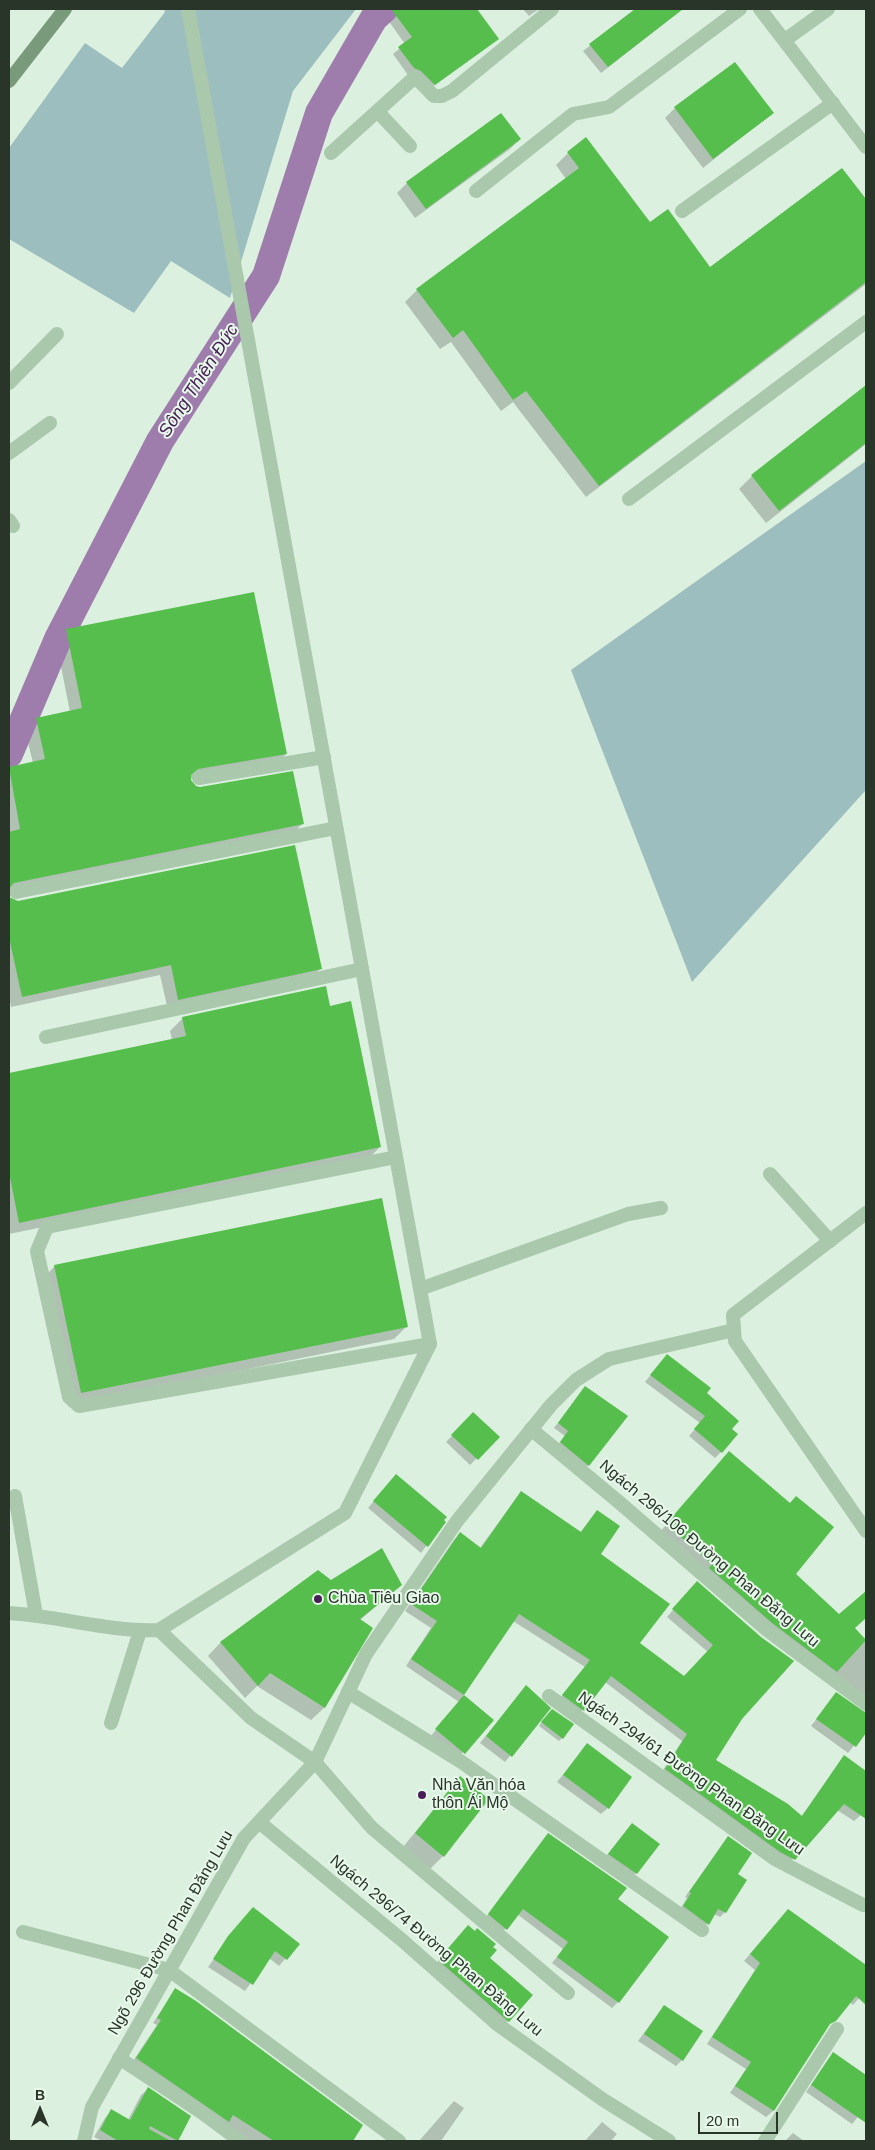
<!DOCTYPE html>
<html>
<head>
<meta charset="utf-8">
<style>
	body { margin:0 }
	#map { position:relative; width:875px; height:2150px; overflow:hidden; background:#dcf0e0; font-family:Arial,sans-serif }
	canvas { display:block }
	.frame { position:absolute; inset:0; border:10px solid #283528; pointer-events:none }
	.north { position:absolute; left:15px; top:2085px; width:50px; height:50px; -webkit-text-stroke:4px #e8f8eb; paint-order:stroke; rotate:0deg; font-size:14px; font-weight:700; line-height:20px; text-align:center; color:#283528 }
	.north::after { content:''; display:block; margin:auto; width:18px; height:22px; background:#283528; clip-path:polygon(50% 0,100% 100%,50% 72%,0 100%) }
	.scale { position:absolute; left:698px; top:2112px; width:80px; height:22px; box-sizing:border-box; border:2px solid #283528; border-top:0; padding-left:6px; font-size:15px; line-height:18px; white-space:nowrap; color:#283528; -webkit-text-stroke:4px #e8f8eb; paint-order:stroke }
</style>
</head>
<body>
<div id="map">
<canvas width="875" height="2150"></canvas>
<div class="frame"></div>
<div class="north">B</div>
<div class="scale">20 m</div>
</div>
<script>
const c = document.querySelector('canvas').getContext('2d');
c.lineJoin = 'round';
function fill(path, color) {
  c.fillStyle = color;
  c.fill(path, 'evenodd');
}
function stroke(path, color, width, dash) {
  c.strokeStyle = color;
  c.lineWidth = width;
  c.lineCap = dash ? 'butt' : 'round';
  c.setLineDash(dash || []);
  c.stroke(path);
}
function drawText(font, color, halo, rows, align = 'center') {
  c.font = font + ' Arial,sans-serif';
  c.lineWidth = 4;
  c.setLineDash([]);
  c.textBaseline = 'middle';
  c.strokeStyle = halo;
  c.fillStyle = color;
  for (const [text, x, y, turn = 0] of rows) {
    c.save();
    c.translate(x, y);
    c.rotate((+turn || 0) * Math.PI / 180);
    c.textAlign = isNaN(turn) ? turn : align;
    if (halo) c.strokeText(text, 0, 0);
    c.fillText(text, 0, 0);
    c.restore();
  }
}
const green = new Path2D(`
	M 164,9 L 356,9 L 293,91 L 230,298 L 171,261 L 134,313 L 9,239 L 9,148 L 85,43 L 122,68 L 165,12 Z
	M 866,461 L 866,790 L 692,982 L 571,670 Z`);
const shadow = new Path2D(`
	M 400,9 L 475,9 L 497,39 L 428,90 L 408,75 L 393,54 L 405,44 L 388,20 Z
	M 523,9 L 539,9 L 529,16 Z
	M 637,9 L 683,9 L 601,73 L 583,51 Z
	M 675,108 L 772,113 L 703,168 L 665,118 Z
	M 501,114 L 520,139 L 510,149 L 415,218 L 397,193 L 407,183 Z
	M 568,153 L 650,224 L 710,269 L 842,169 L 866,201 L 866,284 L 586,497 L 513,402 L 501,411 L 451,342 L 440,349 L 405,302 L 417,290 L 566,179 L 556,165 Z
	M 866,387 L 866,444 L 766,523 L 739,489 L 752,476 Z
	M 66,630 L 286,754 L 275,765 L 188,779 L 195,787 L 303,823 L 292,834 L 9,892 L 9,768 L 33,763 L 25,730 L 36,719 L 70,712 L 56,641 Z
	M 9,899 L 18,902 L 321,968 L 310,979 L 168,1010 L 160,975 L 11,1007 L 9,995 Z
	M 329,1007 L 380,1147 L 367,1160 L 9,1234 L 9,1074 L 172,1040 L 170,1031 L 183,1018 Z
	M 55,1266 L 407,1326 L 394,1339 L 68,1406 L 42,1279 Z
	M 661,1362 L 705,1394 L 730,1430 L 721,1452 L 715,1458 L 689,1436 L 700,1423 L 645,1382 Z
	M 581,1392 L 588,1465 L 584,1470 L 556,1447 L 565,1436 L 554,1428 Z
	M 473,1414 L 498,1437 L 470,1465 L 446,1442 Z
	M 722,1460 L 794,1574 L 839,1615 L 866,1592 L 866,1617 L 853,1628 L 866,1640 L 866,1706 L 660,1532 Z
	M 389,1483 L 444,1522 L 421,1553 L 368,1508 Z
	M 521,1492 L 580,1533 L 597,1511 L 600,1554 L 639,1644 L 684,1678 L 708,1652 L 667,1617 L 697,1583 L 741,1718 L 715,1760 L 801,1817 L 844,1757 L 866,1772 L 866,1807 L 861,1815 L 854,1821 L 837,1810 L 787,1865 L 659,1776 L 682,1741 L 605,1682 L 577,1716 L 557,1702 L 585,1667 L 513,1621 L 463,1695 L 492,1720 L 457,1759 L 430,1737 L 459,1702 L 406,1666 L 431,1628 L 405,1611 L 454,1540 L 460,1534 L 480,1548 Z
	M 318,1571 L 331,1582 L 401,1585 L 360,1620 L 371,1628 L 324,1708 L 311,1720 L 257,1686 L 245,1698 L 208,1656 L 220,1643 Z
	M 521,1693 L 549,1708 L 505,1762 L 480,1743 Z
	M 836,1694 L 866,1713 L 866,1731 L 848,1753 L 811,1726 Z
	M 549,1713 L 562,1738 L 559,1741 L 539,1726 Z
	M 587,1745 L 608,1808 L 601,1814 L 557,1782 Z
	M 460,1778 L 443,1856 L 430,1869 L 403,1847 Z
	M 632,1824 L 636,1873 L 630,1880 L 602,1861 Z
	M 543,1841 L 616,1900 L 618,2002 L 612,2008 L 552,1963 L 563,1949 L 517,1914 L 500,1935 L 483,1921 Z
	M 724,1843 L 736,1874 L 745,1880 L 725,1912 L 720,1917 L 714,1914 L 703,1929 L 679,1911 L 687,1898 L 685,1897 Z
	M 788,1910 L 866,1966 L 866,1990 L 853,2005 L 849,2002 L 826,2028 L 773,2111 L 766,2117 L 730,2093 L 746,2069 L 707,2044 L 755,1970 L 744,1961 Z
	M 247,1915 L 298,1944 L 279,1966 L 269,1958 L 245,1991 L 208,1967 Z
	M 464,1931 L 488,1958 L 508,2021 L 504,2025 L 435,1965 Z
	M 175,1990 L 352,2140 L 354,2141 L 242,2141 L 131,2064 L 157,2025 L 153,2023 Z
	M 664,2006 L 682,2060 L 676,2066 L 638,2041 Z
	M 833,2053 L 866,2077 L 866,2107 L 852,2124 L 806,2092 Z
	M 148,2089 L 190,2117 L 176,2141 L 160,2141 L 145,2133 L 141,2141 L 102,2141 L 94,2137 L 105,2118 L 111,2111 L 128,2120 L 141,2095 Z
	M 454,2101 L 464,2108 L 441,2141 L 419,2141 Z
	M 602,2122 L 617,2134 L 611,2141 L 585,2141 Z
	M 793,2133 L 804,2141 L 785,2141 Z`);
const canal = new Path2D(`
	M 9,754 L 58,639 L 160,441 L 266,276 L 319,113 L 374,18 L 384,9`);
const building = new Path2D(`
	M 391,9 L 477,9 L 499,39 L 435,85 L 421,71 L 414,68 L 398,47 L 412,37 Z
	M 635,9 L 683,9 L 608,67 L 589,44 Z
	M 735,62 L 774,113 L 713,159 L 674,107 Z
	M 501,113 L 521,139 L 426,209 L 406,182 Z
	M 586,137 L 650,222 L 668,209 L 710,267 L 842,168 L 866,199 L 866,282 L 599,486 L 526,391 L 513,400 L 463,330 L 453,338 L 416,289 L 579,168 L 567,152 Z
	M 866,385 L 866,443 L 779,511 L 751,475 Z
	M 254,592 L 287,754 L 198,769 L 191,775 L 191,780 L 196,786 L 200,787 L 293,771 L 304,824 L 14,883 L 9,888 L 9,832 L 20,829 L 9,767 L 45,759 L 36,718 L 82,708 L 66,629 Z
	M 295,845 L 322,969 L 178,1000 L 171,965 L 22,997 L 9,937 L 9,897 L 18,901 Z
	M 326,986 L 330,1006 L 351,1001 L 381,1147 L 19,1223 L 9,1172 L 9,1073 L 186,1036 L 182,1017 Z
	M 382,1198 L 408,1327 L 81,1393 L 54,1265 Z
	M 667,1354 L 711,1388 L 707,1393 L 739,1421 L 732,1429 L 738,1434 L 722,1453 L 694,1429 L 705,1416 L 650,1375 Z
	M 585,1386 L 628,1416 L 589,1466 L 560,1442 L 568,1431 L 558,1423 Z
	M 473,1412 L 500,1437 L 478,1460 L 451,1435 Z
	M 729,1451 L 790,1503 L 796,1496 L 834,1527 L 796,1574 L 839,1614 L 866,1591 L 866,1618 L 855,1628 L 866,1640 L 837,1672 L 772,1623 L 709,1568 L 712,1564 L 666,1524 Z
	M 396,1474 L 447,1517 L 444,1520 L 446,1522 L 428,1547 L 373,1501 Z
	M 521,1491 L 581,1532 L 597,1510 L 620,1526 L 601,1554 L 670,1604 L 640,1643 L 684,1676 L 713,1645 L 672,1609 L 697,1581 L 761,1637 L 794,1661 L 742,1719 L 716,1760 L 788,1804 L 802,1816 L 844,1755 L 866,1771 L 866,1819 L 844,1804 L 795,1860 L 780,1852 L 665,1769 L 687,1734 L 611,1676 L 584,1711 L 562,1695 L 590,1660 L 519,1614 L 464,1695 L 494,1720 L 465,1754 L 435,1729 L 464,1695 L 411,1659 L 437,1621 L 411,1604 L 460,1532 L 481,1548 Z
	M 382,1548 L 402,1585 L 360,1619 L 373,1628 L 325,1708 L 270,1673 L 258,1686 L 220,1642 L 318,1570 L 331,1580 Z
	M 526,1685 L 551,1708 L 512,1757 L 486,1736 Z
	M 836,1692 L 866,1713 L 866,1733 L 856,1747 L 816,1719 Z
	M 552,1709 L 574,1724 L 563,1739 L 541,1722 Z
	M 587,1743 L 632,1777 L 609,1809 L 563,1775 Z
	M 460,1776 L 489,1799 L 444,1857 L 415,1833 Z
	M 632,1823 L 660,1844 L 637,1874 L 608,1854 Z
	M 548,1833 L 627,1888 L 618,1899 L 669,1937 L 619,2003 L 557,1957 L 568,1942 L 523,1909 L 507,1930 L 488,1914 Z
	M 728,1836 L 752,1853 L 738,1874 L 747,1880 L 726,1913 L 718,1909 L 709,1925 L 683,1906 L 691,1893 L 689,1892 Z
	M 253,1907 L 300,1944 L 287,1960 L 275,1951 L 253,1985 L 213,1959 L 228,1936 Z
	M 788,1909 L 866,1965 L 866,2005 L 856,1996 L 836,2021 L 830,2024 L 774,2111 L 735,2086 L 751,2062 L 712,2037 L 760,1963 L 750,1954 Z
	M 468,1925 L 475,1931 L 477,1928 L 496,1944 L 493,1947 L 497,1950 L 490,1958 L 533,1995 L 509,2022 L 438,1960 Z
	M 175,1988 L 196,2001 L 363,2125 L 353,2141 L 274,2141 L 233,2115 L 229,2122 L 136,2058 L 161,2020 L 157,2018 Z
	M 664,2005 L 703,2031 L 683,2061 L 644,2034 Z
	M 833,2052 L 866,2075 L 866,2123 L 811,2085 Z
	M 148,2087 L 191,2116 L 178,2141 L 150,2126 L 149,2129 L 171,2141 L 118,2141 L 100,2130 L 111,2109 L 130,2120 Z`);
const service = new Path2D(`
	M 785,40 L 828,9
	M 378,112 L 410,146
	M 331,153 L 415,77 L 434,96 L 442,96 L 452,91 L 552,9
	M 476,191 L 573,114 L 609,107 L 740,9
	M 682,211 L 833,103
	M 629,499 L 866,322
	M 199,778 L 324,757
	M 16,892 L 336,828
	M 46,1037 L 362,969
	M 396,1157 L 47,1227 L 37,1251 L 69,1397 L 79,1406 L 430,1344
	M 770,1174 L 830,1241`);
const minor = new Path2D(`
	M 760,9 L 866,147
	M 9,383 L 57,334
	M 9,453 L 50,423
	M 9,520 L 13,526
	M 420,1289 L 628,1214 L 661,1208
	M 734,1330 L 735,1341 L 866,1531
	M 531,1429 L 620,1503 L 767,1630 L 866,1704
	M 15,1496 L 36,1615
	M 9,1613 C 59,1616 109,1632 159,1630 L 251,1718 L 315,1762 L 372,1828 L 568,1993
	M 159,1630 L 345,1513 L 430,1344 L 188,9
	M 348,1692 L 460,1761 L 702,1930
	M 549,1696 L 775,1859 L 863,1905 L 866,1905
	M 111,1723 L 140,1631
	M 259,1822 L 403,1941 L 497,2024 L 602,2099 L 669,2141
	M 23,1932 L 169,1970 L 399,2141
	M 119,2058 L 201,2112 L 240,2141
	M 765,2141 L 837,2029`);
const tertiary = new Path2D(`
	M 84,2141 L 92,2107 L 244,1838 L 315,1762 L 366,1654 L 457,1521 L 551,1405 L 576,1380 L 609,1359 L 734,1330 L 733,1315 L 866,1213`);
const secondary = new Path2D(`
	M 9,81 L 65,9`);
const markers = [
	[318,1599,5,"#462054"],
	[422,1795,5,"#462054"]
];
const streetNames = [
	["Ngách 296/106 Đường Phan Đăng Lưu",709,1554,40],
	["Ngách 294/61 Đường Phan Đăng Lưu",691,1774,35],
	["Ngõ 296 Đường Phan Đăng Lưu",171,1933,-60],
	["Ngách 296/74 Đường Phan Đăng Lưu",436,1946,40]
];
const poiNames = [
	["Chùa Tiêu Giao",328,1599],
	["Nhà Văn hóa",432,1786],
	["thôn Ái Mộ",432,1804]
];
const waterNames = [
	["Sông Thiên Đức",199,381,-57]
];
fill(green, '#9dbebe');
fill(shadow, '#0003');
stroke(canal, '#9e7dac', 28);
fill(building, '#56be4c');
stroke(service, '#a9c8ac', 14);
stroke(minor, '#a9c8ac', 14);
stroke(tertiary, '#a9c8ac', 14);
stroke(secondary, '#7a9b7b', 14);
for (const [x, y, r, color] of markers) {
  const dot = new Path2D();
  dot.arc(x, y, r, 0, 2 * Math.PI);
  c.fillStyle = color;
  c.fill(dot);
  stroke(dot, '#e8f8eb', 2);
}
drawText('16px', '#283528', '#e8f8eb', streetNames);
drawText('16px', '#283528', '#e8f8eb', poiNames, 'left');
drawText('italic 18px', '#462054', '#e8f8eb', waterNames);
</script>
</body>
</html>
